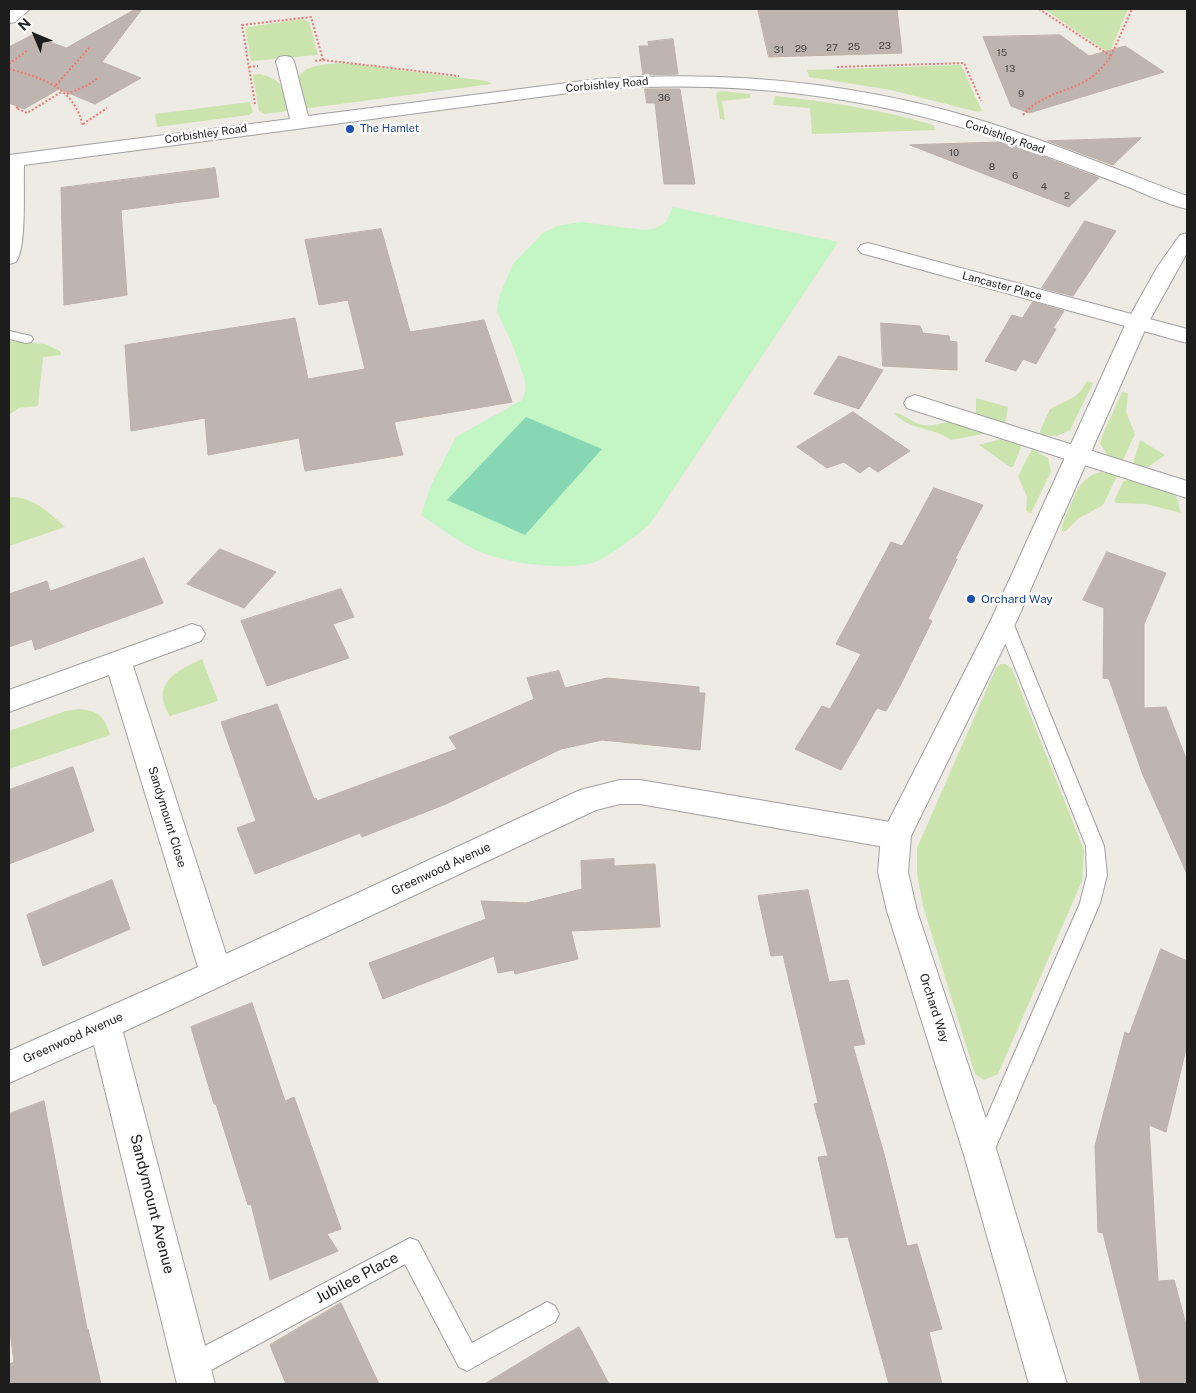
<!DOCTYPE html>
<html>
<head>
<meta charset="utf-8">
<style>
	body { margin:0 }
	#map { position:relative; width:1196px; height:1393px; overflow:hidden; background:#eeeae4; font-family:"Public Sans",sans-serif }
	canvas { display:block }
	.frame { position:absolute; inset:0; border:10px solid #1d1d1d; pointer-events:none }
	.north { position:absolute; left:10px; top:10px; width:50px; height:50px; -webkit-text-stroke:4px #fff; paint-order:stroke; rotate:315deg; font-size:14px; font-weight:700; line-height:20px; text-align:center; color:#1d1d1d }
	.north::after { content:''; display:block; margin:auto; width:18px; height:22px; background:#1d1d1d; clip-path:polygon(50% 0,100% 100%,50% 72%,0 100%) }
</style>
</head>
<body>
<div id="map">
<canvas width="1196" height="1393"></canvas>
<div class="frame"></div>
<div class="north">N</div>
</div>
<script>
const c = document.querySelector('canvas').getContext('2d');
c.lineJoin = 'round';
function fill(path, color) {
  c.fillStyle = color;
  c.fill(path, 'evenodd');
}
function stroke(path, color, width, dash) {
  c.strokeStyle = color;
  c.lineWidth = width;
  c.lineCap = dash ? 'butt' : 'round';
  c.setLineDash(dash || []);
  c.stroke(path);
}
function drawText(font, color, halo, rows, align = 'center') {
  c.font = font + ' "Public Sans",sans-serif';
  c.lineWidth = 5;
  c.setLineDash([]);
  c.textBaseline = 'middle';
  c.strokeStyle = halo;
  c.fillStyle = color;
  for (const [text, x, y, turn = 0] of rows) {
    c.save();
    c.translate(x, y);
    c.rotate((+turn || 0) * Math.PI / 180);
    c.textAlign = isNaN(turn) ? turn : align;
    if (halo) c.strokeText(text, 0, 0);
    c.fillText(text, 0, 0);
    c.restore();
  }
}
const grass = new Path2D(`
	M 1044,9 L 1128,9 L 1111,49 L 1106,51 Z
	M 303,19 L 309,22 L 318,55 L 251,61 L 246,30 L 247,27 Z
	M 343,63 L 487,81 L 492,84 L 302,109 C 301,102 298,93 297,85 C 296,64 329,64 343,63 Z
	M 961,65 L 982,111 L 978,112 L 891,90 L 809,77 L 807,70 Z
	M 260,74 C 282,80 286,88 287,111 L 265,114 L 259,111 L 253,75 Z
	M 721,91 L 750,94 L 750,98 L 722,101 L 725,120 L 720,119 L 716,93 Z
	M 775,96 C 828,102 881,109 933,125 L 936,130 L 812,134 L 810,108 L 773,105 Z
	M 250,102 L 253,112 L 249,115 L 157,127 L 155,114 Z
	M 9,341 L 45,344 L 60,351 L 61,355 L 43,357 L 38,406 L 19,408 L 9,415 Z
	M 1087,381 L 1093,383 L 1070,430 L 1057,436 L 1040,435 L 1040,431 L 1050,409 L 1074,397 L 1081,391 Z
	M 1122,392 L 1128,393 L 1126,412 L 1135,434 L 1122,462 L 1107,454 L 1100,444 L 1103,434 Z
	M 976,398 L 1008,407 L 1005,425 L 976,415 Z
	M 894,413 C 903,413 910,421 919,424 C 931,428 938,423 950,422 C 958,421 979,430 988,433 L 951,440 C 934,427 910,431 894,413 Z
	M 1005,438 L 1020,443 L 1021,447 L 1013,467 L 1010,467 L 979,445 Z
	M 1140,440 L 1165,455 L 1145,469 L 1133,464 Z
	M 1032,449 L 1048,458 L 1051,472 L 1031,513 L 1026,511 L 1027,497 L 1018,476 Z
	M 1101,472 L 1117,476 L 1103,505 L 1079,518 L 1066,531 L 1062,531 L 1062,525 C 1072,504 1076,477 1101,472 Z
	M 1128,479 L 1172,492 L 1176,496 L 1181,513 L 1146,504 L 1116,503 L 1114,501 L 1123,482 Z
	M 9,497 C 33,496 48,512 65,527 L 9,546 Z
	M 202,659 L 218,701 L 170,716 C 150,684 176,671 202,659 Z
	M 1000,664 L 1006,664 L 1012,669 L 1084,850 L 1082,881 L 998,1074 L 984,1080 L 975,1074 L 923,906 L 917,873 L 917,848 L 996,668 Z
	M 79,709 C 99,711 104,716 110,735 L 9,769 L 9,731 L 66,711 Z`);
const park = new Path2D(`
	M 673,207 L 838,242 L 649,525 C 634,537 607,560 588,564 C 558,570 500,563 472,548 C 454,539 438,526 421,515 L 432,483 L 456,437 L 522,400 L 526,390 L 524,377 L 513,346 L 497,311 L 499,297 L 513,264 L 543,233 L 557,226 L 581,222 L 643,230 L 654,229 L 666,222 Z`);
const pitch = new Path2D(`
	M 526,417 L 602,449 L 525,535 L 447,500 Z`);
const building = new Path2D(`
	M 136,9 L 142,9 L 102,62 L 141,78 L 95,104 L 59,89 L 24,109 L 9,103 L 9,47 L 32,35 L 66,48 Z
	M 758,9 L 897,9 L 902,53 L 769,57 Z
	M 1060,35 L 1089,56 L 1125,46 L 1164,72 L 1029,113 L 1011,106 L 983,37 Z
	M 673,39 L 678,74 L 643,75 L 639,46 L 649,46 L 648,42 Z
	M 645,89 L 680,89 L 695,184 L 664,184 L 655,103 L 647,103 Z
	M 1141,138 L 1113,165 L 1048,141 Z
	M 1003,142 L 1047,158 L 1099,178 L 1069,207 L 910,145 Z
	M 215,168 L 219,197 L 121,210 L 127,295 L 64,305 L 61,188 Z
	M 1085,221 L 1116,231 L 1073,296 L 1042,288 Z
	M 381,229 L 410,332 L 484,320 L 512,402 L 394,422 L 403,455 L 305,471 L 299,438 L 208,455 L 205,418 L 131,431 L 125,345 L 295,318 L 308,379 L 365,369 L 348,300 L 319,305 L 305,240 Z
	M 1033,302 L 1064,311 L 1053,328 L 1056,329 L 1036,364 L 1023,359 L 1016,371 L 985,361 L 1012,315 L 1022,318 Z
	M 881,323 L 920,326 L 923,333 L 949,336 L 950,341 L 957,342 L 957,370 L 883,366 Z
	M 839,356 L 883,370 L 859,409 L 814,394 Z
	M 853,412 L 910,451 L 878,472 L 869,466 L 860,473 L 844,462 L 827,468 L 797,447 Z
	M 934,488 L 983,505 L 955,559 L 957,559 L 928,619 L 932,621 L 900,686 L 886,711 L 877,708 L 841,770 L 795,749 L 822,706 L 830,709 L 861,654 L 836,644 L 891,542 L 902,546 Z
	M 220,549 L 276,572 L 244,608 L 187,584 Z
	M 1107,552 L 1166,573 L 1144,624 L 1144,708 L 1166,707 L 1187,761 L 1187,874 L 1143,775 L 1109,679 L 1103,678 L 1104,608 L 1083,600 Z
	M 144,558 L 163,603 L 35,650 L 32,639 L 9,647 L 9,594 L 47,581 L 50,591 Z
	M 341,589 L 354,617 L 333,624 L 349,658 L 267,686 L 241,621 Z
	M 559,671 L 565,688 L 607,678 L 699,687 L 699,693 L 705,693 L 700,750 L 602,740 L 561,749 L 446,804 L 362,837 L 360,833 L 255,874 L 237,828 L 256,821 L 221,722 L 277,704 L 314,799 L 316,798 L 317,801 L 457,749 L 449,737 L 534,699 L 527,678 Z
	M 73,767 L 94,831 L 9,864 L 9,790 Z
	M 614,859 L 614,866 L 655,864 L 660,927 L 571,931 L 578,959 L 515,974 L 514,970 L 498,973 L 494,956 L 383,999 L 369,963 L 486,919 L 481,901 L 526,903 L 582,889 L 581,861 Z
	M 112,880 L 130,929 L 43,966 L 27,915 Z
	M 808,890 L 829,982 L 848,980 L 865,1044 L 853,1046 L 884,1154 L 907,1246 L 917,1244 L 942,1329 L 929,1332 L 942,1384 L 889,1384 L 848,1237 L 836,1238 L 818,1157 L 828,1156 L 814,1104 L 818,1103 L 783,955 L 771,956 L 758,896 Z
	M 1161,949 L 1187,961 L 1187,1045 L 1166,1132 L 1149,1125 L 1158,1281 L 1174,1280 L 1187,1328 L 1187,1384 L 1141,1384 L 1103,1233 L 1098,1232 L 1095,1146 L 1125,1032 L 1129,1034 Z
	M 252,1003 L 285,1101 L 294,1097 L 341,1229 L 327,1234 L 338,1251 L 270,1280 L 251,1204 L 248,1205 L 216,1104 L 214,1104 L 191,1027 Z
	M 44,1101 L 87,1329 L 88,1329 L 101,1384 L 9,1384 L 9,1364 L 14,1362 L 9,1324 L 9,1114 Z
	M 341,1303 L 379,1384 L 286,1384 L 270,1345 Z
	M 579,1327 L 609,1384 L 485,1384 Z`);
const path = new Path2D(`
	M 1111,56 L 1132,9
	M 323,60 L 459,76
	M 9,64 L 28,50
	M 249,67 L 258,66
	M 837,67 L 964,63 L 981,101
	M 9,69 C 44,78 74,88 83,126
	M 56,85 L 89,48
	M 67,94 L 88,85 L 98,78
	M 255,104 L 242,25 L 311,17 L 323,60 L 314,61
	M 18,107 L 16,108 L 27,113 L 63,91
	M 1023,115 C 1040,95 1063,93 1086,81 C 1096,75 1104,66 1111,56 L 1039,9
	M 83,124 L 107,108`);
const service = new Path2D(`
	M 9,331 L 31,336 L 33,339 L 31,342 L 26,343 L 9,339 Z
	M 1004,614 L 1010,616 L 1012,620 L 1104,846 L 1107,875 L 1100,903 L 989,1163 L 981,1166 L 973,1163 L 970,1155 L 1080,903 L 1087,875 L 1086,846 L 996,620 L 998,616 Z
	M 410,1238 L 418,1241 L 472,1343 L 547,1302 L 555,1306 L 559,1314 L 555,1322 L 467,1371 L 459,1367 L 405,1264 L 202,1375 L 193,1378 L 184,1375 L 181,1366 L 184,1357 Z`);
const minor = new Path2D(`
	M 11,9 L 30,9 L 15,22 L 9,23 L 9,10 Z
	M 285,56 L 291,57 L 294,61 L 308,116 L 599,79 C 716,71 831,80 945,110 C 1027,132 1107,166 1187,196 L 1187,209 C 1165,204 1144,193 1123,185 C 1083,170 1043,154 1002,140 C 869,95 740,80 599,89 L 24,165 C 23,186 27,247 16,262 L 9,264 L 9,155 L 290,119 L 276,61 L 279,57 Z
	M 868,243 L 1187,329 L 1187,343 L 861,253 L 858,249 L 861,245 Z
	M 915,395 L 1187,481 L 1187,498 L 907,408 L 904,403 L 907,398 Z
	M 192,624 L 201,627 L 205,634 L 201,641 L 133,666 L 226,954 L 580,790 L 620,780 L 640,780 L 896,823 L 906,827 L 911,836 L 906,845 L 896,849 L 640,804 L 620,804 L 596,810 L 123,1032 L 215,1384 L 177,1384 L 94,1045 L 9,1083 L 9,1051 L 198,967 L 109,675 L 9,712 L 9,690 Z`);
const tertiary = new Path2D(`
	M 1187,233 L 1187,253 L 1148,323 L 1017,620 L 911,836 L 908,872 L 917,911 L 998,1155 L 1067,1384 L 1029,1384 L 964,1155 L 887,911 L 878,872 L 881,836 L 991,620 L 1126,323 L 1158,266 L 1180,235 Z`);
const markers = [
	[350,129,5,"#1a4fb4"],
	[971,599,5,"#1a4fb4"]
];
const numberNames = [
	["23",885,46],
	["25",854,47],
	["27",832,48],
	["29",801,49],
	["31",779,50],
	["15",1002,53],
	["13",1010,69],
	["9",1021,94],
	["36",664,98],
	["10",954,153],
	["8",992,167],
	["6",1015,176],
	["4",1044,187],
	["2",1067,196]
];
const farStreetnames = [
	["Corbishley Road",607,85,-5],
	["Corbishley Road",206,134,-8],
	["Corbishley Road",1005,137,19],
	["Lancaster Place",1002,286,15]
];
const farTransitnames = [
	["The Hamlet",360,129]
];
const transitNames = [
	["Orchard Way",981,599]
];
const streetNames = [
	["Sandymount Close",167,817,73],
	["Greenwood Avenue",441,869,-25],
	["Orchard Way",934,1008,72],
	["Greenwood Avenue",73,1038,-24]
];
const nearStreetnames = [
	["Sandymount Avenue",152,1204,76],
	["Jubilee Place",357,1278,-28]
];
fill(grass, '#cbe4ad');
fill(park, '#c3f5c5');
fill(pitch, '#87d7b4');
fill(building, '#beb5b1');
stroke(building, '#beb0a7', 1);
stroke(service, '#a1a1a1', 2);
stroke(minor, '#a1a1a1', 2);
stroke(tertiary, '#a1a1a1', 2);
stroke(path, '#ef7a74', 2, [2, 2]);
fill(service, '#fff');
fill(minor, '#fff');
fill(tertiary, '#fff');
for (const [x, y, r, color] of markers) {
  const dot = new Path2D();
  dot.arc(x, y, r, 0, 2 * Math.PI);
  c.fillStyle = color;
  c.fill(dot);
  stroke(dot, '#fff', 2);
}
drawText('10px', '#454342', null, numberNames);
drawText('11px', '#1d1d1d', '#fff', farStreetnames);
drawText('11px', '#164399', '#fff', farTransitnames, 'left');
drawText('12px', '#164399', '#fff', transitNames, 'left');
drawText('12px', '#1d1d1d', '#fff', streetNames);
drawText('15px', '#1d1d1d', '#fff', nearStreetnames);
</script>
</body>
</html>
